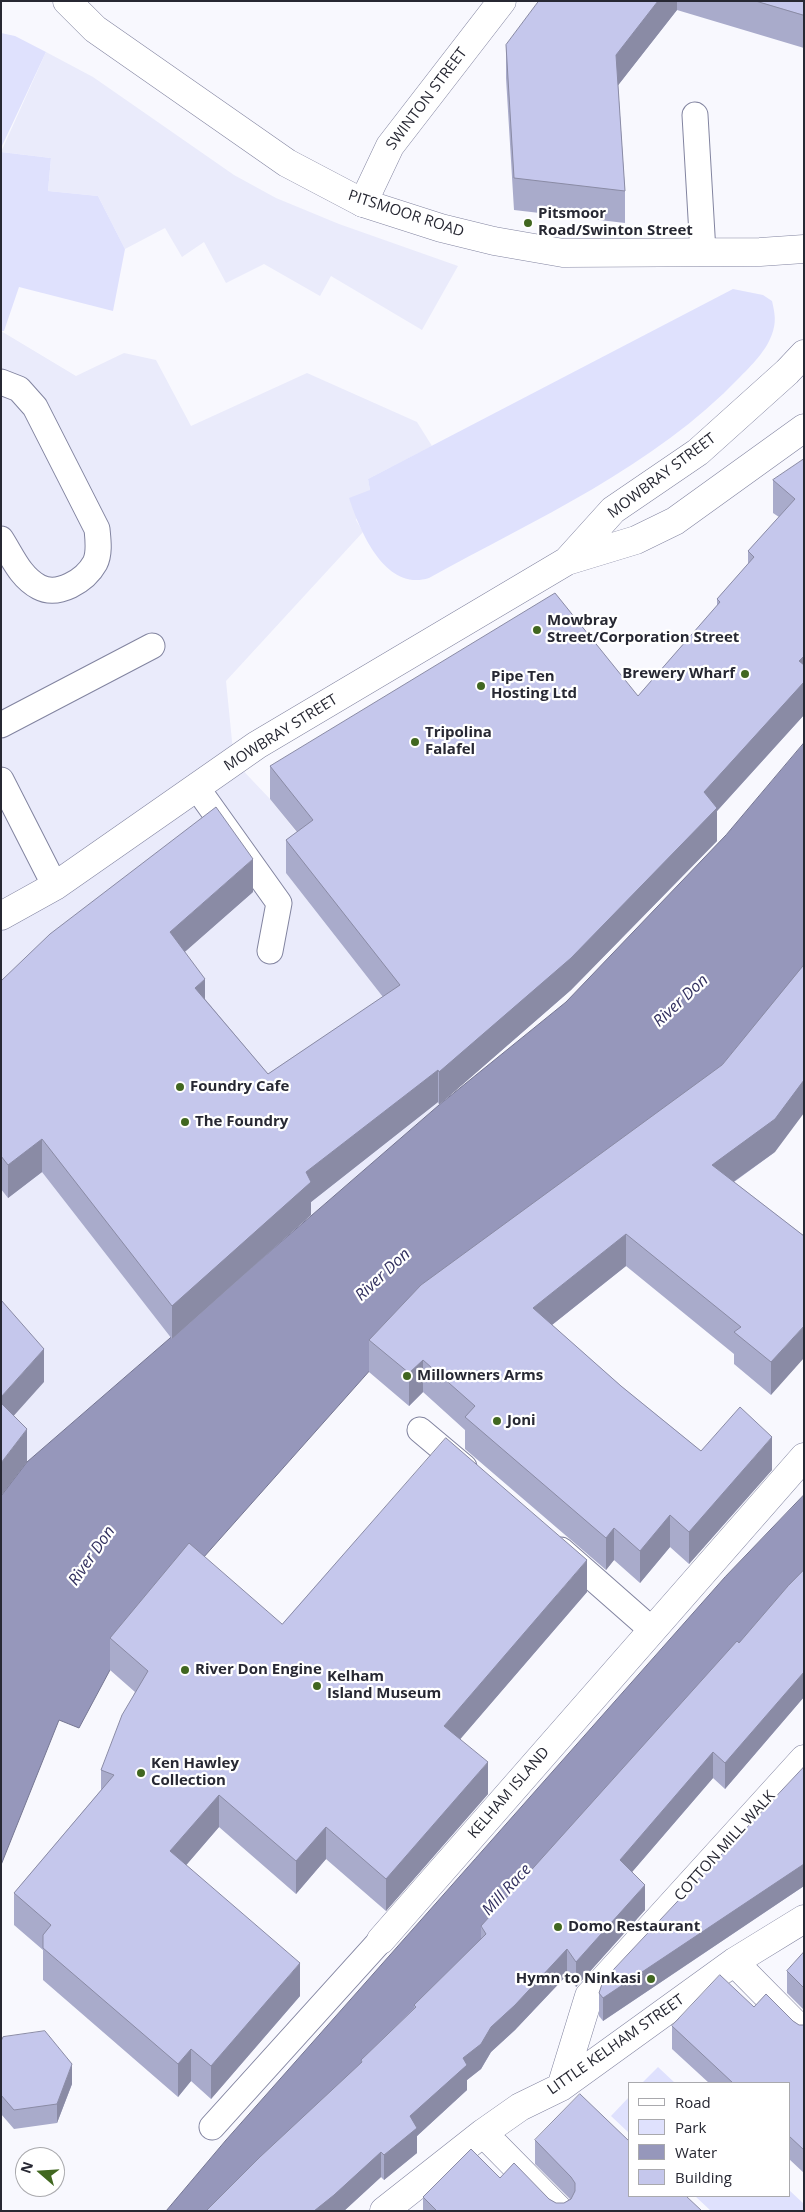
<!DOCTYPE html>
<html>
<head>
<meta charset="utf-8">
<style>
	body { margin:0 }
	#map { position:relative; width:805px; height:2212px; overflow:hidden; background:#f8f8fe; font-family:"Open Sans",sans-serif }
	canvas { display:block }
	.frame { position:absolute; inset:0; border:2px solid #272833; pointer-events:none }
	.legend { position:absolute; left:628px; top:2082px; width:162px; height:115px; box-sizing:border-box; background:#fff; border:1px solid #a9a9ad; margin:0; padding:6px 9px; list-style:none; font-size:15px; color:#272833 }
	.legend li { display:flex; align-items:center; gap:10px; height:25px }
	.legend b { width:25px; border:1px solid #a9a9ad }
	.north { position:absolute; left:15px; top:2147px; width:50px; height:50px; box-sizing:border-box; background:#fff; border:1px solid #a9a9ad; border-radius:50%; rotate:289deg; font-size:14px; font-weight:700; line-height:20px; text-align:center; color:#272833 }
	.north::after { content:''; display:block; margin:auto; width:18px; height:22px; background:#416720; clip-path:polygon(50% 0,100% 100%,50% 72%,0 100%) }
</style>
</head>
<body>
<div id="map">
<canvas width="805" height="2212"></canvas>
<div class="frame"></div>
<ul class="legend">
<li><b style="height:6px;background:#fff"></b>Road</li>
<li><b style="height:14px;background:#dfe1fd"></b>Park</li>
<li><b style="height:14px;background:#9697bb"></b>Water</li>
<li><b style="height:14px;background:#c5c7ec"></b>Building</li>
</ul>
<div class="north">N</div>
</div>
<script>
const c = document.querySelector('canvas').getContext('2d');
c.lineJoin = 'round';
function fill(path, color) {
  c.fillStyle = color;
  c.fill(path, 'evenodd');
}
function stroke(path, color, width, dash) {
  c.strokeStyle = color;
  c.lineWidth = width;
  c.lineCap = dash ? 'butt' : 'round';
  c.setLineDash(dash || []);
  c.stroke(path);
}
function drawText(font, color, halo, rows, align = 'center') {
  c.font = font + ' "Open Sans",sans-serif';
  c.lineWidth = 4.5;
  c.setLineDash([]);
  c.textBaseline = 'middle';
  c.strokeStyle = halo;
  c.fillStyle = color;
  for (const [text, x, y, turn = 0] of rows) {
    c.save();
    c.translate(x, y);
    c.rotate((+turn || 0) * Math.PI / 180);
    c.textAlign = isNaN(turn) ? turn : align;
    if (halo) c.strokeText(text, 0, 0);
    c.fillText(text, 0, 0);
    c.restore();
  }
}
const built = new Path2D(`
	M 46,52 L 93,77 L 234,175 L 276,198 L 339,224 L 458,266 L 422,330 L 331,276 L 320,296 L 264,264 L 226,283 L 204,242 L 182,257 L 165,228 L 125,249 L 98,196 L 48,191 L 51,158 L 1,152 Z
	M 1,331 L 76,376 L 124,353 L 156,360 L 191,426 L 307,373 L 417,422 L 432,446 L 368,479 L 370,490 L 356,520 L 363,532 L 226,681 L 234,761 L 270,799 L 313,853 L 423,1047 L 408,1056 L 439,1105 L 27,1462 L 1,1496 Z`);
const green = new Path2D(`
	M 1,33 L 15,36 L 46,52 L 1,148 Z
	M 1,152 L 51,158 L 48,191 L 98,196 L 125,249 L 113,311 L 19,287 L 4,331 L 1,331 Z
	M 733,289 L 763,295 L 772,301 C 774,310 776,318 774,327 C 770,347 754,363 740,377 C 654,467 536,519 429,578 C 385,592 360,531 349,498 L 370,490 L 368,479 Z
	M 658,2067 L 675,2083 L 642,2083 Z
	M 629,2097 L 629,2133 L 611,2116 Z
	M 789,2190 L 804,2204 L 804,2211 L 711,2211 L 695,2196 L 789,2196 Z`);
const water = new Path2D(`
	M 804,743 L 804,997 L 372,1368 L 187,1576 L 110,1670 L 79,1728 L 59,1720 L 1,1865 L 1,1496 L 27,1462 L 439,1105 L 566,1002 L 726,835 Z
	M 804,1495 L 804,1596 L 232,2211 L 166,2211 L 226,2140 L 725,1577 Z`);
const lane = new Path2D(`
	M 695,115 L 703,252
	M 1,382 L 19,389 L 35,407 L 97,529 C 98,540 100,553 95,563 C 85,581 58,597 39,587 C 20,577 12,556 1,539
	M 1,725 L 152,646
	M 1,780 L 55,886
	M 197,788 L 279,903 L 270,951
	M 420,1430 L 464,1467
	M 561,1550 L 652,1630
	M 212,2127 L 381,1940`);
const street = new Path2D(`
	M 363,203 L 390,146 L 502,1
	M 381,1940 L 804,1457
	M 734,1962 L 804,2033
	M 561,2087 L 589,1996 L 804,1759
	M 483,2133 L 560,2211
	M 384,2211 L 483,2133 L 520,2107 L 561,2087 L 734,1962 L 804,1919`);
const secondary = new Path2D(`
	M 67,1 L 95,29 L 287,163 L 363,203 L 441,228 L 494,241 L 563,253 L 760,252 L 804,249
	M 567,561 L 613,510 L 698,452 L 787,372 L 804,354
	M 1,916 L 55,886 L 257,745 L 567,561 L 636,540 L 675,521 L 804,428`);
const wall = new Path2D(`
	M 539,1 L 804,1 L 804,48 L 677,10 L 618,85 L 625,191 L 625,223 L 514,210 L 506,78 L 506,45 Z
	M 804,459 L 804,715 L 717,811 L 717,841 L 571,990 L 439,1105 L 438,1102 L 311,1202 L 311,1215 L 172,1339 L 42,1172 L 8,1198 L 1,1189 L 1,981 L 253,892 L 184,952 L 205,999 L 268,1074 L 383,997 L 286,873 L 286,840 L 297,832 L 270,799 L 270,766 L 638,696 L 717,606 L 717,599 L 748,564 L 748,551 L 779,517 L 773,513 L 773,480 Z
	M 775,1152 L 734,1182 L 804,1236 L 771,1395 L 734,1364 L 734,1354 L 626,1266 L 552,1325 L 621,1386 L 701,1451 L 772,1470 L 689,1564 L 670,1547 L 640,1583 L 614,1560 L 606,1570 L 465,1449 L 465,1430 L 423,1392 L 409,1406 L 369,1372 L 369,1340 Z
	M 804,1570 L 804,1697 L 725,1789 L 713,1778 L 632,1872 L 645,1910 L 576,1987 L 567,1975 L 515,2030 L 491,2052 L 481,2069 L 467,2080 L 467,2090 L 417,2136 L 417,2153 L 384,2180 L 381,2177 L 344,2211 L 206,2211 L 361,2064 L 361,2060 L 414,2008 L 414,2005 L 481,1939 L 481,1926 L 739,1643 Z
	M 587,1592 L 460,1739 L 488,1794 L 386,1911 L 326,1859 L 296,1894 L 219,1827 L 186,1865 L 300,1996 L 211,2099 L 191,2081 L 178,2097 L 43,1980 L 43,1950 L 14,1925 L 14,1893 L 101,1790 L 101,1770 L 135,1692 L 110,1670 L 110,1638 L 282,1624 Z
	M 804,1767 L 804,1886 L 603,2021 L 599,2016 L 599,1993 Z
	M 804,1952 L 804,2010 L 787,1993 L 787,1971 Z
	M 754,2007 L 793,2021 L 799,2025 L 804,2025 L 804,2173 L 789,2159 L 789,2083 L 709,2083 L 672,2049 L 672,2026 Z
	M 1,2041 L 72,2084 L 57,2123 L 14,2129 L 1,2114 Z
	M 535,2140 L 702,2211 L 423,2211 L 423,2197 L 500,2178 L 549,2199 L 556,2203 L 564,2203 L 570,2199 L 535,2164 Z`);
const shadedWall = new Path2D(`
	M 658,1 L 677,1 L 677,10 L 616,88 L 616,55 Z
	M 804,656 L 804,715 L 717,811 L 717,841 L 571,990 L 439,1105 L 439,1072 L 704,792 L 799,661 Z
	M 253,859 L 253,892 L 170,965 L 170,932 Z
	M 205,979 L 205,1012 L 195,988 Z
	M 438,1070 L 438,1102 L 311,1202 L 311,1215 L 172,1339 L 172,1306 L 306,1172 Z
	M 804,1080 L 804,1113 L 775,1152 L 712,1197 L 712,1165 Z
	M 42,1139 L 42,1172 L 8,1198 L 8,1165 Z
	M 626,1234 L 626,1266 L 533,1340 L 533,1308 Z
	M 804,1326 L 804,1358 L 771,1395 L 771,1362 Z
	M 44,1349 L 44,1382 L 1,1430 L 1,1397 Z
	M 423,1360 L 423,1392 L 409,1406 L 409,1373 Z
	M 27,1429 L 27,1462 L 1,1496 L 1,1463 Z
	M 772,1437 L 772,1470 L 689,1564 L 689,1532 Z
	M 670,1515 L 670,1547 L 640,1583 L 640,1551 Z
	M 614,1528 L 614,1560 L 606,1570 L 606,1538 Z
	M 587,1560 L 587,1592 L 444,1758 L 444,1726 Z
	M 804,1672 L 804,1697 L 725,1789 L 725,1763 Z
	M 713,1752 L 713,1778 L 620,1886 L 620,1860 Z
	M 488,1762 L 488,1794 L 386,1911 L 386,1879 Z
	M 219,1795 L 219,1827 L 170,1884 L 170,1851 Z
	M 326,1827 L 326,1859 L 296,1894 L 296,1861 Z
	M 804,1864 L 804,1886 L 603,2021 L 603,1998 Z
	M 645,1885 L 645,1910 L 576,1987 L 576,1962 Z
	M 567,1949 L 567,1975 L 515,2030 L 491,2052 L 481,2069 L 467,2080 L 467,2090 L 417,2136 L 417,2153 L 384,2180 L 384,2155 L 410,2116 L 463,2058 L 491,2027 Z
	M 300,1963 L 300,1996 L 211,2099 L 211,2066 Z
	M 191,2049 L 191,2081 L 178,2097 L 178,2064 Z
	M 72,2064 L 72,2084 L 57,2123 L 57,2104 Z
	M 381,2152 L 381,2177 L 344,2211 L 314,2211 Z`);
const building = new Path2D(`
	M 539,1 L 658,1 L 616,55 L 625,191 L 514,178 L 506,45 Z
	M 756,1 L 804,1 L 804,15 Z
	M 804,459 L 804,656 L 799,661 L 804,665 L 804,682 L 704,792 L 717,808 L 571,958 L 439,1072 L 438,1070 L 306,1172 L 311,1182 L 172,1306 L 42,1139 L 8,1165 L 1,1156 L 1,981 L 50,934 L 216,807 L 253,859 L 170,932 L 205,979 L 195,988 L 268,1074 L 400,985 L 286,840 L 313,820 L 270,766 L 555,593 L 638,696 L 720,602 L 717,599 L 754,557 L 748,551 L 795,499 L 773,480 Z
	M 804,965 L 804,1080 L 775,1119 L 712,1165 L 804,1236 L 804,1326 L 771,1362 L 734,1332 L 741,1327 L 626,1234 L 533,1308 L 621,1386 L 701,1451 L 740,1407 L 772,1437 L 689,1532 L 670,1515 L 640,1551 L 614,1528 L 606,1538 L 465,1417 L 475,1406 L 423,1360 L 409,1373 L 369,1340 L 421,1285 L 722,1065 Z
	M 1,1300 L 44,1349 L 1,1397 Z
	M 1,1403 L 27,1429 L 1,1463 Z
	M 446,1438 L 587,1560 L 444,1726 L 488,1762 L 386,1879 L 326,1827 L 296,1861 L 219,1795 L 170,1851 L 300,1963 L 211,2066 L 191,2049 L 178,2064 L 43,1948 L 43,1935 L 51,1925 L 14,1893 L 114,1775 L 101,1770 L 122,1715 L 148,1671 L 110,1638 L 189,1543 L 282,1624 Z
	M 804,1570 L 804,1672 L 725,1763 L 713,1752 L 620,1860 L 645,1885 L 576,1962 L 567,1949 L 515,2005 L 491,2027 L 481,2044 L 463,2058 L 467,2065 L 410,2116 L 417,2128 L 384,2155 L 381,2152 L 334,2195 L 314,2211 L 206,2211 L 260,2157 L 362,2062 L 361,2060 L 416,2007 L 414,2005 L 486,1934 L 481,1926 L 737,1641 L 739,1643 L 788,1586 Z
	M 804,1767 L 804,1864 L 603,1998 L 599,1993 L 603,1981 Z
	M 804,1952 L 804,1988 L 787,1971 Z
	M 720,1975 L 754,2007 L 766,1994 L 793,2021 L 799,2025 L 804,2025 L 804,2150 L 789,2136 L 789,2083 L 733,2083 L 672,2026 Z
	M 45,2031 L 72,2064 L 57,2104 L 14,2110 L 1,2095 L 1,2041 L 3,2037 Z
	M 580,2094 L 629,2141 L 629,2196 L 686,2196 L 702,2211 L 437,2211 L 423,2197 L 471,2149 L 500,2178 L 514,2163 L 549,2199 L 556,2203 L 564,2203 L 571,2199 L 575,2191 L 575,2183 L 571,2177 L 535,2140 Z`);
const markers = [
	[528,223,5,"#416720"],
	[537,630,5,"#416720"],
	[745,674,5,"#416720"],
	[481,686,5,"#416720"],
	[415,742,5,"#416720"],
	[180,1087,5,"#416720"],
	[185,1122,5,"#416720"],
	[407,1376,5,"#416720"],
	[497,1421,5,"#416720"],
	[185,1670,5,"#416720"],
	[317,1686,5,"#416720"],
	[141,1773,5,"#416720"],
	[558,1927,5,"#416720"],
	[651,1979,5,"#416720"]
];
const streetNames = [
	["SWINTON STREET",427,99,-53],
	["PITSMOOR ROAD",406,214,18],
	["MOWBRAY STREET",662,476,-37],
	["MOWBRAY STREET",281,733,-32],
	["KELHAM ISLAND",509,1793,-49],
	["COTTON MILL WALK",725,1846,-48],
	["LITTLE KELHAM STREET",616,2045,-35]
];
const poiNames = [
	["Pitsmoor",538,214],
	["Road/Swinton Street",538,231],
	["Mowbray",547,621],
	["Street/Corporation Street",547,638],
	["Brewery Wharf",735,674,"right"],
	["Pipe Ten",491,677],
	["Hosting Ltd",491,694],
	["Tripolina",425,733],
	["Falafel",425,750],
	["Foundry Cafe",190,1087],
	["The Foundry",195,1122],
	["Millowners Arms",417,1376],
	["Joni",507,1421],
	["River Don Engine",195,1670],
	["Kelham",327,1677],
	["Island Museum",327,1694],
	["Ken Hawley",151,1764],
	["Collection",151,1781],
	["Domo Restaurant",568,1927],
	["Hymn to Ninkasi",641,1979,"right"]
];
const waterNames = [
	["River Don",681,1001,-43],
	["River Don",383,1275,-43],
	["River Don",92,1556,-55],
	["Mill Race",507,1890,-47]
];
fill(built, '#eaebfb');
fill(green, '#dfe1fd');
fill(water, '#9697bb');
stroke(water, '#757692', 1);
stroke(lane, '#8284a0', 27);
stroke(street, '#8284a0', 29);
stroke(secondary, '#8284a0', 29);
stroke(lane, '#fff', 25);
stroke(street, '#fff', 28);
stroke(secondary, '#fff', 28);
fill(wall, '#a9abcb');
fill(shadedWall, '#8a8ba5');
fill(building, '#c5c7ec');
stroke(building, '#8a8ba5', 1);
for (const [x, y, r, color] of markers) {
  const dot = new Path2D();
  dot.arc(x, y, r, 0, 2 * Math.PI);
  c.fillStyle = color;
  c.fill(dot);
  stroke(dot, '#fff', 2);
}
drawText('15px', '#272833', '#fff', streetNames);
drawText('bold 15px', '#272833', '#fff', poiNames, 'left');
drawText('italic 16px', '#32305f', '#fff', waterNames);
</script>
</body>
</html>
